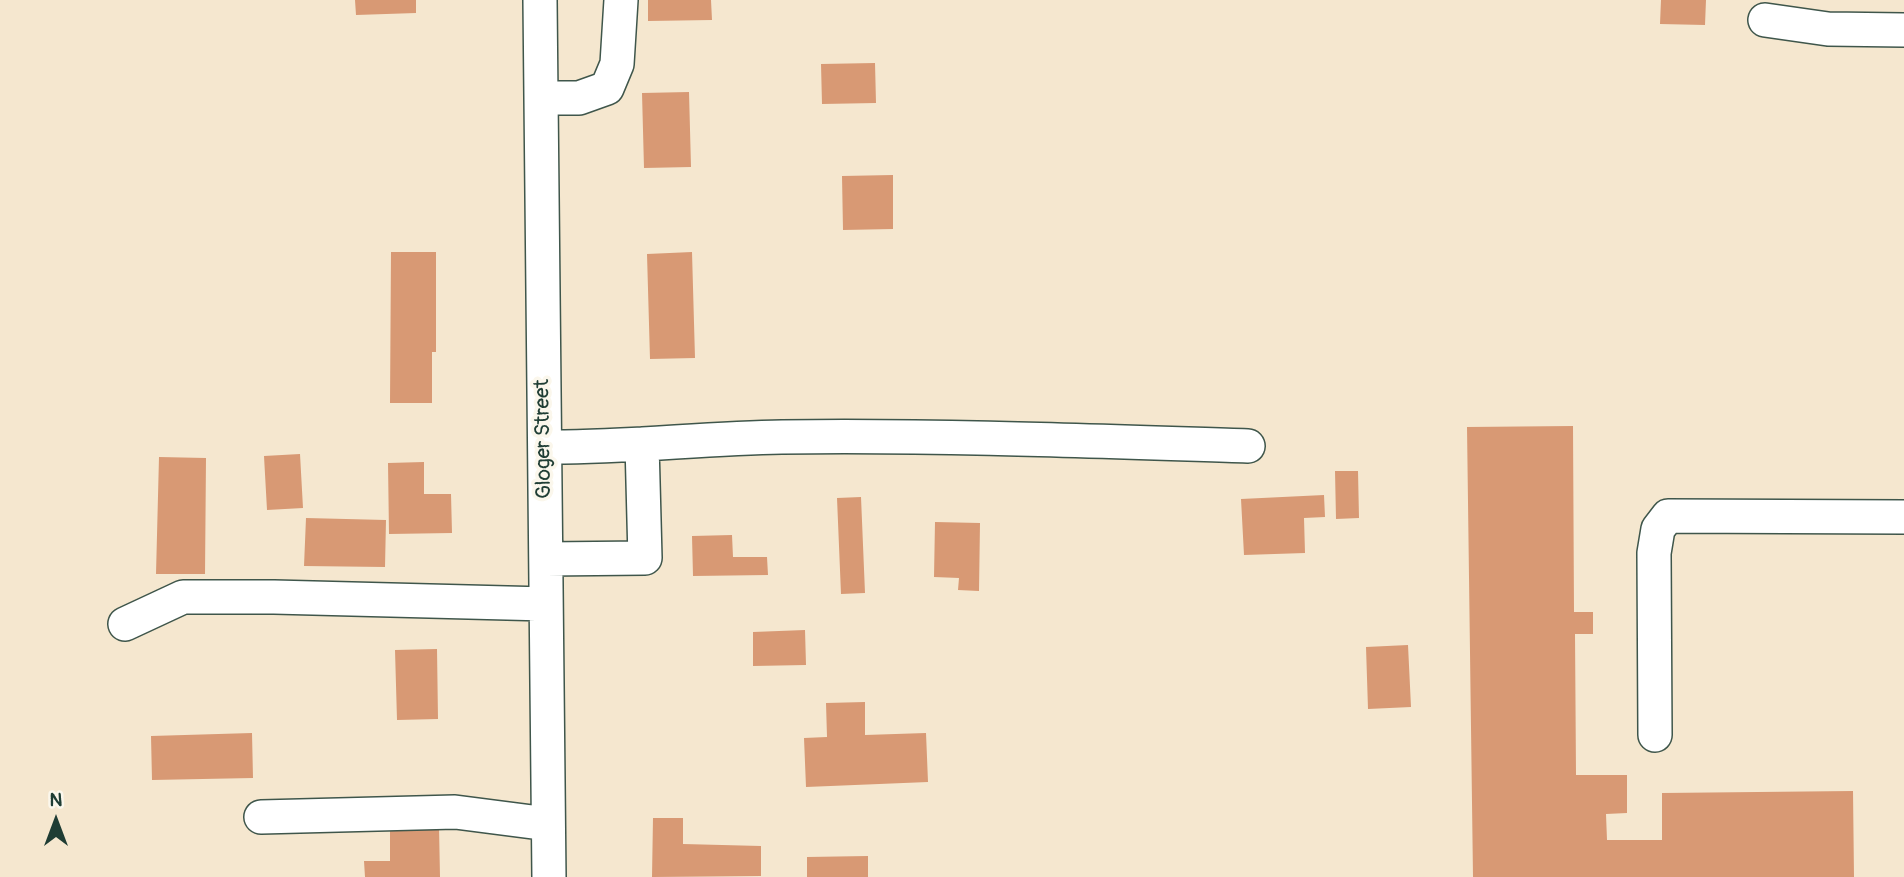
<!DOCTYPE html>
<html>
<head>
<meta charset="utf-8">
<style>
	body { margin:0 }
	#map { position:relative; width:1904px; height:877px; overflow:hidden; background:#f5e7cf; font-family:Pangolin,sans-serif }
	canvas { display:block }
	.north { position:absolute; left:21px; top:786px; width:70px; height:70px; -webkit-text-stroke:5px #fbf7ec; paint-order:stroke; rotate:0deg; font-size:19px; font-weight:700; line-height:28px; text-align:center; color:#1f3d34 }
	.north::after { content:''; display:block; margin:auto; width:24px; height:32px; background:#1f3d34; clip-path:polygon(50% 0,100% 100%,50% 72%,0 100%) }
</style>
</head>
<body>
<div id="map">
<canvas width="1904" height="877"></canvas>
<div class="north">N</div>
</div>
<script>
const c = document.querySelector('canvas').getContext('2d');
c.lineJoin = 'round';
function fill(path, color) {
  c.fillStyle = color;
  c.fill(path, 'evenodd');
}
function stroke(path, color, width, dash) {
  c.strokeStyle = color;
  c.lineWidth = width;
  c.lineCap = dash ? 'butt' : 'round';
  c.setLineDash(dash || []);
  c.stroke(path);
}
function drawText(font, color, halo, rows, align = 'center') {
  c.font = font + ' Pangolin,sans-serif';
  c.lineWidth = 7;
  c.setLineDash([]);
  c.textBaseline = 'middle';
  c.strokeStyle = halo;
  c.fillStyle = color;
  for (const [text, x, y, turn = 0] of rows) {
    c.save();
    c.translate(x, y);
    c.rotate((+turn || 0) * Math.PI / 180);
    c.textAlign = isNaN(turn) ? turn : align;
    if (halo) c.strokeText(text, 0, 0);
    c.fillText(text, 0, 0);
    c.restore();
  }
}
const building = new Path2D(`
	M 355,0 L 416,0 L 416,13 L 356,15 Z
	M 648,0 L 711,0 L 712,20 L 648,21 Z
	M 1661,0 L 1706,0 L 1705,25 L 1660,24 Z
	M 875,63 L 876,103 L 822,104 L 821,64 Z
	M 689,92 L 691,167 L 644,168 L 642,93 Z
	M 893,175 L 893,229 L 843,230 L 842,176 Z
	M 391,252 L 436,252 L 436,352 L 432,352 L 432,403 L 390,403 Z
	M 692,252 L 695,358 L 650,359 L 647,254 Z
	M 1573,426 L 1574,612 L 1593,612 L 1593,634 L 1575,634 L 1576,775 L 1627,775 L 1627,813 L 1606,814 L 1607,840 L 1662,840 L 1662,793 L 1853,791 L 1854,877 L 1473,877 L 1467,427 Z
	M 300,454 L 303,508 L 267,510 L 264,456 Z
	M 159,457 L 206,458 L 205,574 L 156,574 Z
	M 424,462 L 424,494 L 451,494 L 452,533 L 389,534 L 388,463 Z
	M 1335,471 L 1358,471 L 1359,518 L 1336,519 Z
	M 1324,495 L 1325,517 L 1304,518 L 1305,553 L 1244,555 L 1241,499 Z
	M 861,497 L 865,593 L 841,594 L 837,498 Z
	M 306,518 L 386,520 L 385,567 L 304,566 Z
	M 935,522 L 980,523 L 979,591 L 958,590 L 959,578 L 934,577 Z
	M 732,535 L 733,557 L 767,557 L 768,575 L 693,576 L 692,536 Z
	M 805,630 L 806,665 L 753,666 L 753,632 Z
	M 1408,645 L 1411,707 L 1368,709 L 1366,647 Z
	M 437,649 L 438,719 L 397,720 L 395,650 Z
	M 865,702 L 865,735 L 926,733 L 928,782 L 806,787 L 804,738 L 827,737 L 826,703 Z
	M 252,733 L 253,778 L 152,780 L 151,736 Z
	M 653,818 L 683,818 L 683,844 L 761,846 L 761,876 L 652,877 Z
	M 439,826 L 440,877 L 365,877 L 364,861 L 390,861 L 390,827 Z
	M 868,856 L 868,877 L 807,877 L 807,857 Z`);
const minor = new Path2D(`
	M 540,0 L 549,877
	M 1765,20 L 1828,29 L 1904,30
	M 541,98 L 579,98 L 607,88 L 617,64 L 621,0
	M 545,447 C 624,448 703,438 782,437 C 938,435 1093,441 1248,446
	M 546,559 L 645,558 L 642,444
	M 125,624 L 183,597 L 274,597 L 546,604
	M 1655,735 L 1654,553 L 1658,529 L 1668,516 L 1904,517
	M 261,817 L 455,812 L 548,824`);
const streetNames = [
	["Gloger Street",544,439,-91]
];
fill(building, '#d89974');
stroke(minor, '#3f564b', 36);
stroke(minor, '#fff', 33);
drawText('21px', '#1f3d34', '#fbf7ec', streetNames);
</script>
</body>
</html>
